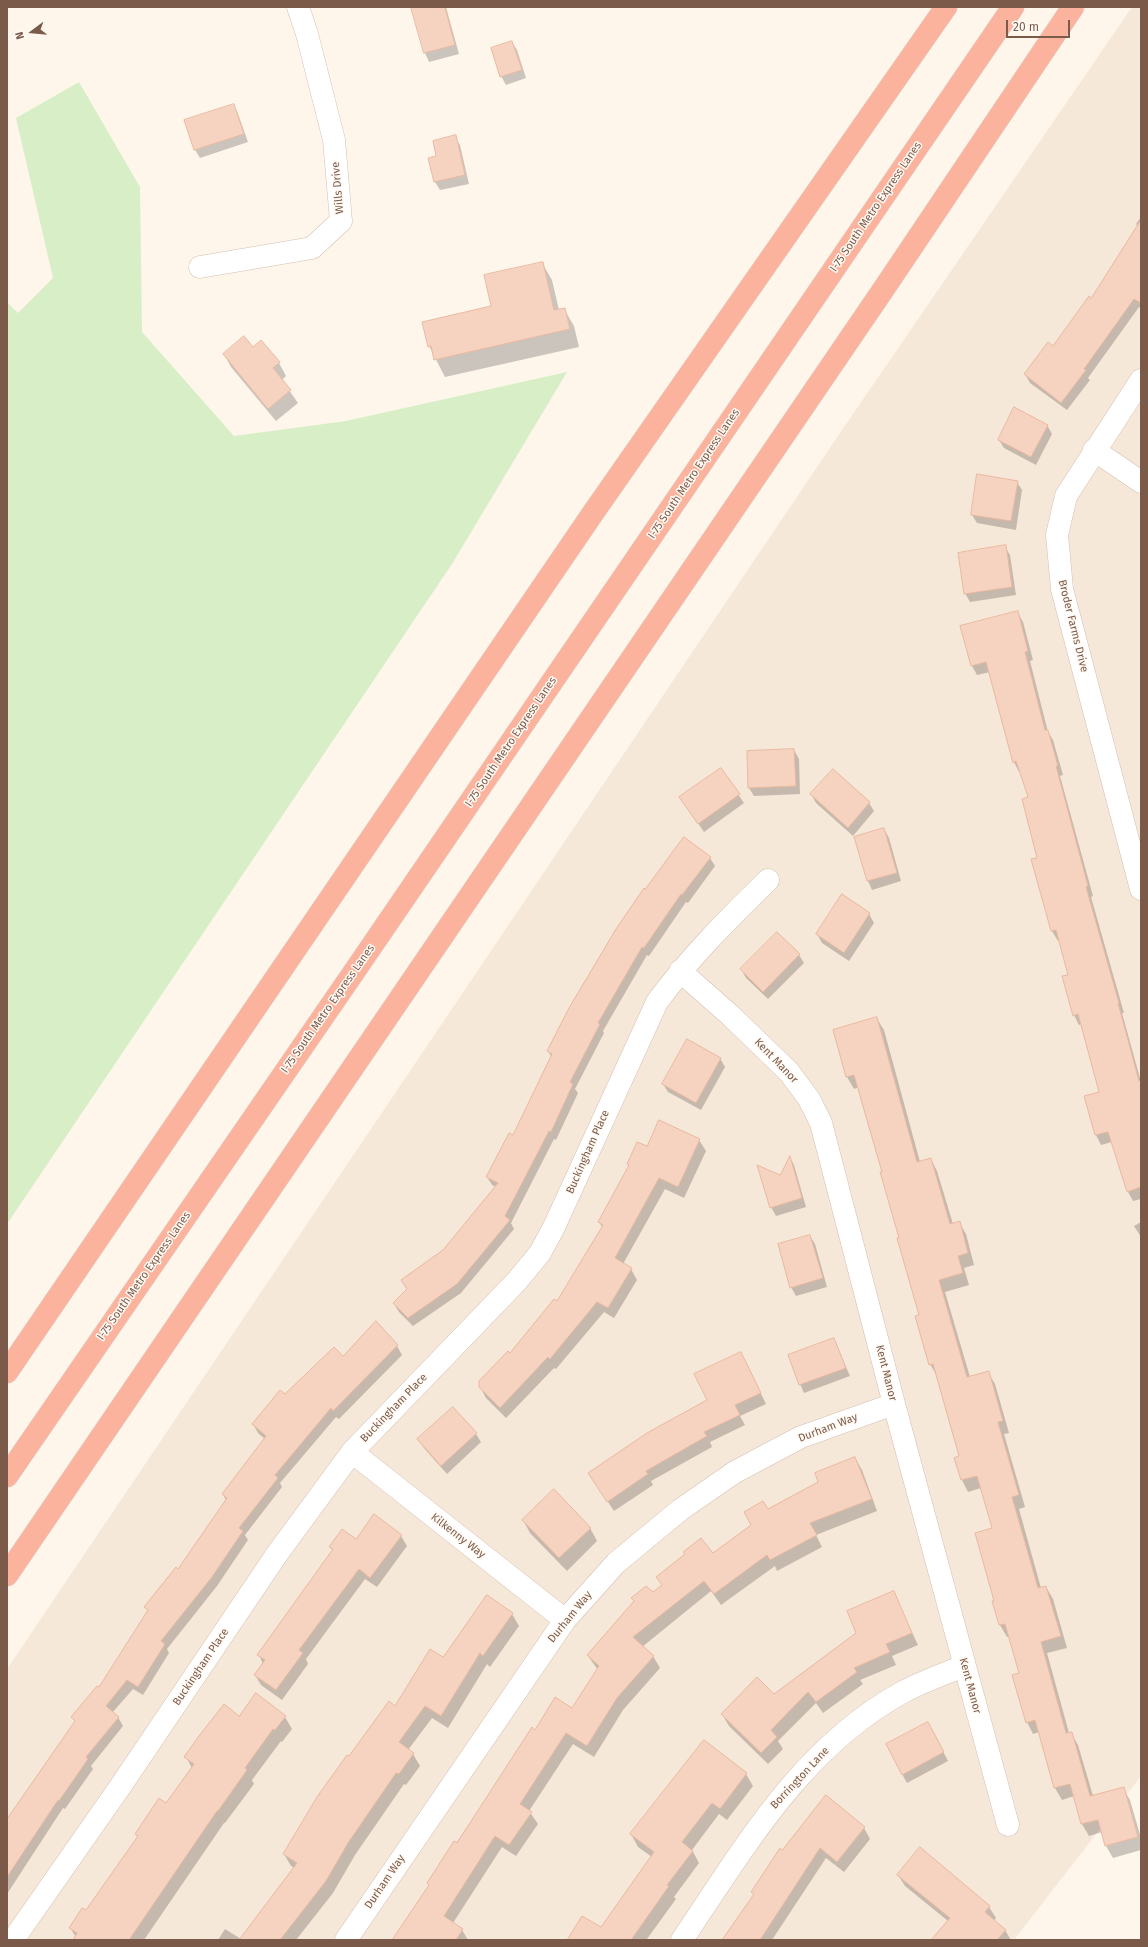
<!DOCTYPE html>
<html>
<head>
<meta charset="utf-8">
<style>
	body { margin:0 }
	#map { position:relative; width:1148px; height:1947px; overflow:hidden; background:#fef6eb; font-family:"Fira Sans",sans-serif }
	canvas { display:block }
	.frame { position:absolute; inset:0; border:8px solid #7c5a4a; pointer-events:none }
	.north { position:absolute; left:12px; top:12px; width:40px; height:40px; -webkit-text-stroke:3px #fffaf3; paint-order:stroke; rotate:254deg; font-size:11px; font-weight:700; line-height:16px; text-align:center; color:#7c5a4a }
	.north::after { content:''; display:block; margin:auto; width:14px; height:18px; background:#7c5a4a; clip-path:polygon(50% 0,100% 100%,50% 72%,0 100%) }
	.scale { position:absolute; left:1006px; top:20px; width:64px; height:18px; box-sizing:border-box; border:2px solid #7c5a4a; border-top:0; padding-left:5px; font-size:12px; line-height:14px; white-space:nowrap; color:#7c5a4a; -webkit-text-stroke:3px #fffaf3; paint-order:stroke }
</style>
</head>
<body>
<div id="map">
<canvas width="1148" height="1947"></canvas>
<div class="frame"></div>
<div class="north">N</div>
<div class="scale">20 m</div>
</div>
<script>
const c = document.querySelector('canvas').getContext('2d');
c.lineJoin = 'round';
function fill(path, color) {
  c.fillStyle = color;
  c.fill(path, 'evenodd');
}
function stroke(path, color, width, dash) {
  c.strokeStyle = color;
  c.lineWidth = width;
  c.lineCap = dash ? 'butt' : 'round';
  c.setLineDash(dash || []);
  c.stroke(path);
}
function drawText(font, color, halo, rows, align = 'center') {
  c.font = font + ' "Fira Sans",sans-serif';
  c.lineWidth = 3;
  c.setLineDash([]);
  c.textBaseline = 'middle';
  c.strokeStyle = halo;
  c.fillStyle = color;
  for (const [text, x, y, turn = 0] of rows) {
    c.save();
    c.translate(x, y);
    c.rotate((+turn || 0) * Math.PI / 180);
    c.textAlign = isNaN(turn) ? turn : align;
    if (halo) c.strokeText(text, 0, 0);
    c.fillText(text, 0, 0);
    c.restore();
  }
}
const residential = new Path2D(`
	M 1132,7 L 1141,7 L 1141,1776 L 1014,1940 L 7,1940 L 7,1669 L 842,430 Z`);
const green = new Path2D(`
	M 79,82 L 140,187 L 142,332 L 234,436 L 346,421 L 567,372 L 452,564 L 7,1224 L 7,302 L 18,313 L 53,278 L 16,118 Z`);
const shadow = new Path2D(`
	M 412,7 L 446,7 L 459,54 L 429,62 L 425,53 Z
	M 512,42 L 517,50 L 526,78 L 506,85 L 501,76 Z
	M 234,105 L 238,114 L 248,142 L 200,158 L 195,150 Z
	M 455,137 L 460,145 L 469,184 L 440,190 L 435,182 L 438,157 Z
	M 1141,217 L 1141,308 L 1139,307 L 1088,378 L 1090,380 L 1067,410 L 1030,383 L 1025,374 L 1053,347 L 1092,299 L 1138,226 L 1136,224 Z
	M 542,263 L 552,280 L 559,310 L 564,309 L 574,326 L 579,347 L 445,377 L 429,346 L 492,307 Z
	M 253,348 L 279,363 L 286,376 L 282,380 L 298,403 L 276,421 L 231,367 L 224,354 Z
	M 1047,425 L 1052,434 L 1036,465 L 1004,448 L 999,440 Z
	M 1017,482 L 1022,490 L 1016,530 L 977,523 L 972,515 Z
	M 1005,547 L 1010,555 L 1016,595 L 970,602 L 965,593 Z
	M 1018,613 L 1023,622 L 1033,660 L 1030,661 L 1048,732 L 1053,740 L 1063,775 L 1060,776 L 1093,896 L 1091,897 L 1124,1013 L 1122,1013 L 1141,1082 L 1141,1199 L 1133,1201 L 1128,1192 L 1112,1142 L 1101,1145 L 1096,1135 L 1085,1097 L 1101,1093 L 1082,1024 L 1079,1025 L 1074,1015 L 1069,975 L 1060,940 L 1058,941 L 1052,931 L 1032,860 L 1038,858 L 1029,798 L 1021,772 L 1019,772 L 1014,762 L 990,672 L 977,675 L 972,666 Z
	M 794,750 L 799,759 L 800,794 L 754,796 L 749,788 Z
	M 721,769 L 744,803 L 704,832 L 686,806 Z
	M 811,794 L 869,803 L 874,811 L 853,836 L 816,803 Z
	M 884,829 L 889,838 L 901,881 L 872,890 L 868,881 L 855,837 Z
	M 710,858 L 715,866 L 688,903 L 686,902 L 649,956 L 647,955 L 603,1031 L 604,1033 L 575,1089 L 578,1093 L 556,1140 L 554,1139 L 511,1223 L 514,1229 L 461,1293 L 413,1326 L 399,1312 L 394,1304 L 407,1290 L 402,1281 L 444,1251 L 496,1187 L 492,1185 L 487,1177 L 514,1137 L 552,1058 L 548,1051 L 646,890 Z
	M 842,896 L 869,914 L 874,923 L 849,961 L 822,943 L 817,934 Z
	M 777,933 L 799,955 L 804,963 L 768,999 L 746,978 L 741,969 Z
	M 877,1019 L 884,1030 L 920,1162 L 931,1159 L 937,1171 L 953,1224 L 959,1222 L 966,1234 L 974,1265 L 964,1268 L 969,1285 L 945,1292 L 970,1377 L 988,1372 L 995,1384 L 1009,1433 L 1004,1434 L 1025,1507 L 1019,1509 L 1041,1588 L 1046,1587 L 1053,1599 L 1067,1648 L 1047,1653 L 1069,1733 L 1071,1733 L 1078,1745 L 1093,1796 L 1123,1788 L 1130,1800 L 1141,1838 L 1141,1850 L 1113,1858 L 1106,1846 L 1102,1832 L 1089,1836 L 1082,1824 L 1074,1796 L 1062,1800 L 1055,1788 L 1039,1732 L 1033,1734 L 1027,1722 L 1021,1674 L 1010,1636 L 1007,1637 L 1000,1625 L 993,1602 L 996,1601 L 993,1529 L 981,1488 L 968,1492 L 962,1480 L 955,1458 L 960,1457 L 937,1376 L 930,1364 L 920,1316 L 883,1172 L 859,1087 L 854,1089 L 847,1077 L 834,1031 Z
	M 720,1058 L 725,1067 L 701,1110 L 668,1092 L 663,1084 Z
	M 699,1140 L 706,1151 L 684,1198 L 665,1189 L 623,1264 L 631,1269 L 637,1280 L 614,1318 L 604,1312 L 556,1369 L 554,1368 L 506,1418 L 486,1398 L 480,1387 L 557,1303 L 603,1228 L 599,1222 L 630,1166 L 628,1164 L 648,1147 Z
	M 790,1158 L 794,1165 L 806,1207 L 776,1216 L 771,1207 L 781,1176 Z
	M 1141,1222 L 1141,1237 L 1134,1226 Z
	M 810,1236 L 815,1244 L 827,1287 L 796,1296 L 791,1287 Z
	M 834,1339 L 850,1376 L 804,1393 L 800,1384 Z
	M 397,1346 L 402,1355 L 339,1419 L 336,1417 L 280,1483 L 282,1487 L 245,1535 L 248,1540 L 217,1586 L 167,1649 L 169,1653 L 143,1695 L 133,1689 L 112,1713 L 118,1717 L 123,1726 L 91,1766 L 93,1769 L 65,1809 L 63,1808 L 7,1894 L 7,1821 L 75,1722 L 72,1717 L 100,1689 L 148,1612 L 146,1607 L 178,1571 L 226,1500 L 223,1494 L 265,1439 L 258,1433 L 253,1424 L 285,1396 L 343,1357 Z
	M 741,1353 L 766,1404 L 740,1416 L 745,1425 L 710,1442 L 712,1447 L 651,1481 L 653,1485 L 614,1511 L 596,1484 L 708,1400 Z
	M 453,1408 L 476,1434 L 481,1442 L 447,1474 L 424,1448 L 419,1440 Z
	M 855,1458 L 862,1470 L 877,1511 L 816,1535 L 822,1547 L 777,1571 L 775,1566 L 721,1605 L 711,1591 L 642,1647 L 653,1656 L 660,1668 L 623,1710 L 594,1757 L 573,1744 L 529,1811 L 538,1824 L 516,1856 L 502,1847 L 453,1923 L 462,1930 L 468,1940 L 394,1940 L 429,1886 L 428,1883 L 535,1731 L 572,1710 L 598,1670 L 588,1656 L 652,1594 L 712,1555 L 752,1525 L 768,1510 L 819,1482 Z
	M 523,1520 L 590,1528 L 597,1541 L 567,1571 L 530,1533 Z
	M 401,1536 L 407,1546 L 377,1587 L 365,1579 L 306,1659 L 308,1664 L 282,1700 L 261,1685 L 255,1675 L 263,1664 L 259,1655 L 333,1551 L 330,1547 Z
	M 893,1592 L 918,1645 L 892,1656 L 896,1665 L 860,1680 L 863,1684 L 823,1713 L 816,1703 L 778,1741 L 783,1749 L 768,1764 L 729,1726 L 722,1714 L 774,1695 L 857,1633 Z
	M 512,1614 L 519,1626 L 490,1667 L 487,1664 L 448,1728 L 432,1718 L 408,1750 L 413,1754 L 420,1766 L 406,1785 L 404,1784 L 355,1855 L 333,1893 L 296,1940 L 218,1940 L 225,1929 L 241,1939 L 295,1868 L 291,1866 L 284,1854 L 349,1757 L 444,1658 Z
	M 239,1717 L 285,1717 L 292,1729 L 282,1742 L 281,1741 L 252,1780 L 254,1784 L 225,1823 L 224,1823 L 144,1940 L 74,1940 L 76,1937 L 70,1928 L 86,1912 L 138,1838 L 136,1834 L 166,1804 L 192,1768 L 186,1757 Z
	M 933,1732 L 948,1761 L 907,1783 L 902,1774 Z
	M 746,1774 L 753,1786 L 727,1820 L 719,1814 L 692,1850 L 699,1863 L 674,1897 L 676,1899 L 647,1939 L 568,1940 L 601,1929 L 652,1857 L 638,1847 L 631,1834 Z
	M 826,1796 L 864,1828 L 870,1839 L 844,1872 L 826,1858 L 772,1940 L 723,1940 L 754,1895 L 752,1892 Z
	M 920,1848 L 989,1907 L 996,1918 L 994,1921 L 1005,1930 L 1011,1940 L 940,1940 L 948,1921 L 905,1886 L 898,1875 Z`);
const building = new Path2D(`
	M 411,7 L 445,7 L 455,45 L 424,53 Z
	M 512,41 L 522,70 L 500,77 L 491,48 Z
	M 234,104 L 244,134 L 194,150 L 184,120 Z
	M 456,135 L 465,175 L 434,182 L 428,158 L 436,156 L 433,141 Z
	M 1141,220 L 1141,303 L 1134,299 L 1084,369 L 1086,370 L 1061,403 L 1024,374 L 1048,342 L 1053,346 L 1089,296 L 1091,298 Z
	M 543,262 L 554,310 L 565,308 L 570,329 L 434,360 L 431,346 L 428,347 L 422,322 L 491,306 L 484,275 Z
	M 244,336 L 253,347 L 261,340 L 280,362 L 273,368 L 291,390 L 268,409 L 223,354 Z
	M 1014,407 L 1048,425 L 1031,457 L 998,440 Z
	M 977,474 L 1018,481 L 1011,521 L 971,515 Z
	M 1006,545 L 1012,587 L 964,594 L 958,553 Z
	M 1018,611 L 1028,651 L 1025,652 L 1045,730 L 1048,730 L 1058,766 L 1056,766 L 1088,886 L 1086,887 L 1119,1003 L 1118,1003 L 1139,1081 L 1141,1081 L 1141,1187 L 1127,1192 L 1108,1132 L 1095,1135 L 1084,1096 L 1099,1092 L 1078,1014 L 1073,1016 L 1062,976 L 1068,975 L 1056,930 L 1051,931 L 1031,859 L 1037,858 L 1022,799 L 1028,797 L 1016,761 L 1013,763 L 986,662 L 971,666 L 960,626 Z
	M 794,749 L 796,786 L 748,788 L 747,751 Z
	M 721,768 L 740,794 L 698,824 L 679,797 Z
	M 833,769 L 870,802 L 848,828 L 810,794 Z
	M 884,828 L 897,873 L 867,881 L 854,837 Z
	M 684,837 L 711,857 L 682,895 L 681,894 L 644,948 L 642,947 L 598,1023 L 600,1024 L 570,1082 L 573,1084 L 551,1132 L 549,1131 L 505,1216 L 510,1220 L 457,1284 L 408,1318 L 393,1303 L 407,1289 L 401,1280 L 443,1250 L 498,1183 L 486,1177 L 509,1133 L 513,1135 L 552,1054 L 547,1051 L 569,1008 L 616,929 L 644,888 L 645,889 Z
	M 842,894 L 870,913 L 844,953 L 816,934 Z
	M 777,932 L 800,954 L 763,992 L 740,969 Z
	M 877,1017 L 917,1162 L 931,1158 L 950,1224 L 960,1221 L 968,1253 L 958,1256 L 963,1273 L 939,1280 L 967,1377 L 989,1371 L 1003,1421 L 998,1422 L 1019,1495 L 1012,1497 L 1038,1588 L 1046,1586 L 1061,1636 L 1041,1642 L 1066,1733 L 1072,1732 L 1090,1796 L 1124,1787 L 1138,1837 L 1105,1846 L 1098,1820 L 1081,1824 L 1070,1784 L 1054,1788 L 1035,1720 L 1026,1723 L 1012,1675 L 1019,1673 L 1005,1624 L 999,1625 L 992,1601 L 994,1601 L 975,1533 L 992,1528 L 977,1476 L 961,1480 L 954,1458 L 959,1456 L 933,1364 L 929,1365 L 915,1316 L 919,1315 L 897,1238 L 899,1238 L 880,1172 L 882,1172 L 854,1075 L 846,1077 L 833,1030 Z
	M 687,1039 L 721,1058 L 696,1103 L 662,1084 Z
	M 659,1120 L 700,1139 L 678,1187 L 659,1178 L 615,1258 L 632,1268 L 608,1308 L 597,1302 L 550,1359 L 548,1357 L 500,1408 L 479,1387 L 479,1381 L 508,1351 L 510,1353 L 554,1299 L 557,1301 L 603,1225 L 598,1222 L 629,1165 L 627,1164 L 637,1142 L 647,1146 Z
	M 790,1156 L 802,1198 L 770,1208 L 757,1165 L 780,1175 Z
	M 810,1235 L 823,1278 L 790,1288 L 778,1244 Z
	M 376,1321 L 398,1345 L 333,1411 L 331,1408 L 275,1475 L 278,1478 L 239,1528 L 243,1531 L 212,1577 L 161,1641 L 165,1644 L 138,1687 L 127,1680 L 106,1706 L 119,1717 L 86,1757 L 88,1759 L 59,1801 L 58,1800 L 7,1877 L 7,1819 L 75,1721 L 71,1717 L 97,1686 L 99,1687 L 148,1610 L 144,1607 L 176,1567 L 178,1569 L 227,1498 L 222,1494 L 266,1436 L 252,1424 L 280,1390 L 285,1394 L 334,1347 L 343,1356 Z
	M 834,1338 L 846,1368 L 799,1385 L 788,1355 Z
	M 741,1352 L 761,1393 L 735,1405 L 740,1415 L 704,1432 L 707,1436 L 646,1471 L 648,1474 L 607,1502 L 588,1473 L 647,1433 L 707,1400 L 694,1374 Z
	M 453,1407 L 477,1433 L 441,1466 L 417,1439 Z
	M 855,1457 L 872,1499 L 810,1523 L 817,1535 L 770,1560 L 767,1555 L 714,1594 L 704,1581 L 633,1637 L 654,1656 L 617,1698 L 587,1746 L 566,1733 L 520,1804 L 532,1812 L 509,1845 L 495,1836 L 444,1916 L 463,1929 L 456,1940 L 392,1940 L 429,1885 L 427,1883 L 454,1841 L 457,1843 L 532,1727 L 535,1730 L 555,1697 L 572,1708 L 599,1666 L 587,1655 L 634,1601 L 631,1598 L 646,1586 L 653,1592 L 662,1585 L 656,1577 L 685,1554 L 683,1552 L 701,1538 L 713,1553 L 751,1525 L 744,1512 L 763,1501 L 768,1509 L 818,1482 L 815,1473 Z
	M 554,1489 L 591,1528 L 559,1558 L 522,1520 Z
	M 374,1514 L 402,1535 L 370,1578 L 359,1569 L 299,1650 L 303,1653 L 276,1690 L 254,1675 L 265,1660 L 257,1655 L 333,1549 L 329,1547 L 342,1529 L 356,1539 Z
	M 894,1591 L 912,1633 L 886,1644 L 890,1652 L 854,1668 L 857,1672 L 816,1702 L 808,1692 L 771,1730 L 777,1737 L 761,1753 L 721,1714 L 757,1677 L 774,1694 L 856,1633 L 847,1611 Z
	M 487,1595 L 513,1613 L 483,1656 L 480,1653 L 441,1716 L 425,1706 L 399,1742 L 414,1753 L 399,1774 L 396,1773 L 348,1843 L 326,1881 L 280,1940 L 239,1940 L 297,1863 L 283,1854 L 317,1797 L 347,1755 L 349,1756 L 389,1701 L 395,1706 L 430,1649 L 443,1657 Z
	M 256,1693 L 286,1716 L 275,1730 L 273,1729 L 245,1768 L 247,1770 L 218,1811 L 217,1811 L 129,1940 L 73,1940 L 77,1933 L 69,1928 L 82,1908 L 86,1910 L 138,1836 L 135,1834 L 159,1798 L 166,1803 L 194,1764 L 184,1757 L 199,1736 L 224,1704 L 239,1716 Z
	M 928,1722 L 944,1752 L 902,1775 L 886,1744 Z
	M 704,1740 L 747,1773 L 720,1809 L 712,1803 L 682,1842 L 693,1851 L 667,1885 L 669,1886 L 631,1940 L 567,1940 L 582,1916 L 601,1927 L 654,1852 L 630,1834 Z
	M 826,1795 L 865,1827 L 837,1862 L 820,1848 L 760,1940 L 722,1940 L 754,1894 L 751,1892 L 780,1848 L 782,1850 Z
	M 920,1847 L 990,1906 L 985,1912 L 1006,1930 L 997,1940 L 931,1940 L 950,1918 L 897,1875 Z`);
const minor = new Path2D(`
	M 200,267 L 312,248 L 341,221 L 334,140 L 307,34 L 298,7
	M 1141,380 L 1066,496 L 1057,535 L 1062,589 L 1141,889
	M 1094,450 L 1141,482
	M 680,971 L 730,1015 L 789,1072 L 809,1099 L 821,1123 L 894,1404 L 1008,1825
	M 352,1452 L 565,1620
	M 13,1940 L 122,1784 L 277,1554 L 352,1452 L 516,1282 L 540,1253 L 554,1227 L 657,1002 C 690,957 729,918 768,880
	M 346,1940 L 565,1620 L 616,1563 L 680,1510 L 735,1472 L 801,1437 L 894,1404
	M 682,1940 C 744,1848 802,1747 903,1692 C 922,1682 943,1674 964,1666`);
const highway = new Path2D(`
	M 7,1372 L 593,513 L 946,7
	M 7,1476 L 356,969 L 1013,7
	M 7,1575 L 885,287 L 1073,7`);
const streetNames = [
	["Wills Drive",338,188,-95],
	["I-75 South Metro Express Lanes",876,207,-56],
	["I-75 South Metro Express Lanes",694,474,-56],
	["Broder Farms Drive",1073,626,76],
	["I-75 South Metro Express Lanes",511,742,-56],
	["I-75 South Metro Express Lanes",328,1009,-55],
	["Kent Manor",776,1061,46],
	["Buckingham Place",588,1152,-66],
	["I-75 South Metro Express Lanes",144,1276,-55],
	["Kent Manor",886,1373,76],
	["Buckingham Place",394,1408,-46],
	["Durham Way",828,1428,-21],
	["Kilkenny Way",458,1536,38],
	["Durham Way",570,1617,-51],
	["Buckingham Place",201,1667,-56],
	["Kent Manor",970,1686,75],
	["Borrington Lane",800,1778,-47],
	["Durham Way",385,1882,-56]
];
fill(residential, '#f6e8d8');
fill(green, '#d8eec7');
fill(shadow, '#0003');
fill(building, '#f6d3c0');
stroke(building, '#eab99f', 1);
stroke(minor, '#d5bfb1', 23);
stroke(highway, '#ddd4d0', 23);
stroke(minor, '#fff', 22);
stroke(highway, '#fcb39e', 22);
drawText('11px', '#7c5a4a', '#fffaf3', streetNames);
</script>
</body>
</html>
